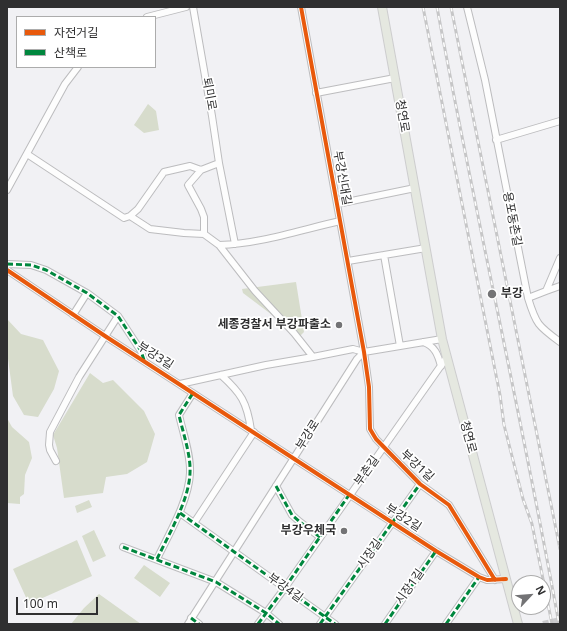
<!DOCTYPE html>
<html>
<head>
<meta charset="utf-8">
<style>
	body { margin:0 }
	#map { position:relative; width:567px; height:631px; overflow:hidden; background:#f1f1f4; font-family:"Noto Sans","Noto Sans KR",sans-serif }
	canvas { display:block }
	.frame { position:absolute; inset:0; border:8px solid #2f2f30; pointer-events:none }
	.legend { position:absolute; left:16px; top:16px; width:140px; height:52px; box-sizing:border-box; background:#fff; border:1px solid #acacac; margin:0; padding:5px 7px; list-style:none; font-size:12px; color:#2f2f30 }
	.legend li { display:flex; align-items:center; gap:8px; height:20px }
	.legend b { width:20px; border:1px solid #acacac }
	.north { position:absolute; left:511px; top:575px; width:40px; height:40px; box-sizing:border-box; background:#fff; border:1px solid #acacac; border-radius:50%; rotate:64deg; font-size:11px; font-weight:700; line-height:16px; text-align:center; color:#2f2f30 }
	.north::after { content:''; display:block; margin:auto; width:14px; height:18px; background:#737375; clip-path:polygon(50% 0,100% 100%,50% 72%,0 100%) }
	.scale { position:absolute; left:16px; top:597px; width:82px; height:18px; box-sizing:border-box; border:2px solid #2f2f30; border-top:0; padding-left:5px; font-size:12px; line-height:14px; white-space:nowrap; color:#2f2f30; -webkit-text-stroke:3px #fff; paint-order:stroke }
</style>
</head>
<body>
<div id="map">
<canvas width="567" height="631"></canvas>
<div class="frame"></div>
<ul class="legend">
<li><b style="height:5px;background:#e8590c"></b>자전거길</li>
<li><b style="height:5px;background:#00873e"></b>산책로</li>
</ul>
<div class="north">N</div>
<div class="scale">100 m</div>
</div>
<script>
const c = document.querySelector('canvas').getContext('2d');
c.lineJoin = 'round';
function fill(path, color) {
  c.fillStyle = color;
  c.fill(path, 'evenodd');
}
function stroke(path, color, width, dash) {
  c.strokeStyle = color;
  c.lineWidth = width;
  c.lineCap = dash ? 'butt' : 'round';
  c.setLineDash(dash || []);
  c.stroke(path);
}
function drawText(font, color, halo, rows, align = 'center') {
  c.font = font + ' "Noto Sans","Noto Sans KR",sans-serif';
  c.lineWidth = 3.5;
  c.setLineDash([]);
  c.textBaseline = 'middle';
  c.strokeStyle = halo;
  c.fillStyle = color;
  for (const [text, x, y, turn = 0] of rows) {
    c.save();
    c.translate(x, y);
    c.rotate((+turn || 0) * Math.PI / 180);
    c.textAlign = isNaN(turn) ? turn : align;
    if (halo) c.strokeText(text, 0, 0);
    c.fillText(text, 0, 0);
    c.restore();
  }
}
const green = new Path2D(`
	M 148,104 L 156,111 L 159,130 L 144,133 L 134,125 Z
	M 296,282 L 304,332 L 300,336 L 243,293 L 242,289 Z
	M 7,319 L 21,334 L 43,340 L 59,371 L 54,389 L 38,417 L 24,415 L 13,396 L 7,351 Z
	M 90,373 L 103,383 L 113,380 L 144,411 L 155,434 L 147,462 L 127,474 L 106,477 L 103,493 L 64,498 L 57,448 L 53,435 Z
	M 7,418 L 12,427 L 29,442 L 32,458 L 25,475 L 24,494 L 20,497 L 20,504 L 7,503 Z
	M 89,500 L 92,507 L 77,513 L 75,506 Z
	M 94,530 L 106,556 L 93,562 L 82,536 Z
	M 77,540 L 92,576 L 29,604 L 13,569 Z
	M 144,565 L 170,583 L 160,597 L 134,578 Z
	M 99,594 L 141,624 L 71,624 L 84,608 Z`);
const minorTunnel = new Path2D(`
	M 543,624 L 560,620`);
const minor = new Path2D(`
	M 301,7 L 364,352 L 369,387 L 370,429 L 376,439 L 420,484 L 449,505 L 495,580
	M 467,7 L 485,80 L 528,298 C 536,324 538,326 560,342
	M 147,17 L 186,7
	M 316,93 L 395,78
	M 496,140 L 560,121
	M 27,154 L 124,218 L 130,216 L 150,229 L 184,233 L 204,234 L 219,245
	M 219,163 L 235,244
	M 201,170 L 188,185 L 201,209 L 204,217 L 204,234
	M 7,190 L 65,84 L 78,67
	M 337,204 L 415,188
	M 130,216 L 138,209 L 164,172 L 190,166 L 201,170 L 219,163 L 212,116 L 193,7
	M 340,221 C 300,230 259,244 219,245 L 255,291 L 294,333 L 313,357 L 353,349 L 364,352
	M 384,255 L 400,346
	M 348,261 L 426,248
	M 7,264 L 31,265 L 46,270 L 87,293 L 118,316 L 141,351 L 144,360
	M 7,270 L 105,336 L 436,551 L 479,577 L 487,580 L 506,579
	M 546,291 L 560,286
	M 528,298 L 546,291 L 560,258
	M 73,315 L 87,293
	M 423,342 C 435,346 438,355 441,366
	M 221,375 C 241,393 247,402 251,430
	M 180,384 L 266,365 L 313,357
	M 56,461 L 50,450 L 49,445 L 50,432 L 79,377 L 118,316
	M 276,486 L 292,515 L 300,522 L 320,537
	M 180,513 L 335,624
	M 194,523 L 254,432
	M 123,547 L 216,582 L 266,613 L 279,624
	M 157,559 C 169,534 189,500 190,473 C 191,455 183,433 179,415 L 193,393
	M 191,618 L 199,624
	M 188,624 L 357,359 L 364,352 L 442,339
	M 258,624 L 284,589 L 447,357
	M 320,624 L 420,484
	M 385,624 L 436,551
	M 446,624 L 479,577`);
const major = new Path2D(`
	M 382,7 L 442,339 L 518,624`);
const rail = new Path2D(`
	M 423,7 L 500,395 L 504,425 L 523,499 L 532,524 L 552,624
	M 437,7 C 475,213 522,418 559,624
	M 451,7 L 560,549`);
const quiet = new Path2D(`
	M 7,264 L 31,265 L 46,270 L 87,293 L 118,316 L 141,351 L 144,360
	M 276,486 L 292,515 L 300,522 L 320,537
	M 180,513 L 335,624
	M 123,547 L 216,582 L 266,613 L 279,624
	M 157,559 C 169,534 189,500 190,473 C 191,455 183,433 179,415 L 193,393
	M 191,618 L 199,624
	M 258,624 L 284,589 L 349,495
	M 320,624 L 420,484
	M 385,624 L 436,551
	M 446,624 L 479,577`);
const cycleway = new Path2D(`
	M 301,7 L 364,352 L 369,387 L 370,429 L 376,439 L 420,484 L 449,505 L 495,580
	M 7,270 L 105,336 L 436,551 L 479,577 L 487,580 L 506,579`);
const markers = [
	[492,294,5,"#737375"],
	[339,325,4,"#737375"],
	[344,531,4,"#737375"]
];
const streetNames = [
	["퇴미로",209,94,80],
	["청연로",402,116,80],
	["부강신대길",342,178,80],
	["용포동촌길",512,219,79],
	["부강3길",155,356,33],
	["부강로",308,435,-58],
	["청연로",468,437,75],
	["부강1길",417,466,43],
	["부촌길",367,471,-54],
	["부강2길",403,518,33],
	["시장길",370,554,-55],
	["시장1길",410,587,-55],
	["부강4길",285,588,36]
];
const poiNames = [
	["부강",501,294,"left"],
	["세종경찰서 부강파출소",331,325],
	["부강우체국",336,531]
];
fill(green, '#d7dccc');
stroke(minorTunnel, '#cacacd', 6, [6, 3]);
stroke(minor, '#bcbcbe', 8);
stroke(major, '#cdcdce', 10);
stroke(minor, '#fdfdfd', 6);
stroke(major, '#e5e8e0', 8);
stroke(rail, '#c6c6c7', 3);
stroke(rail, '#fff', 1.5, [4.5]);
stroke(quiet, '#00873e', 3, [6, 3]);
stroke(cycleway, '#e8590c', 4);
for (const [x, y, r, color] of markers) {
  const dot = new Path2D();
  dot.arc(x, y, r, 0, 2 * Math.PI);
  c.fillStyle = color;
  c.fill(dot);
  stroke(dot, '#fff', 1.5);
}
drawText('12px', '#2f2f30', '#fff', streetNames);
drawText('bold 12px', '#2f2f30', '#fff', poiNames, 'right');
</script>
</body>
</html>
